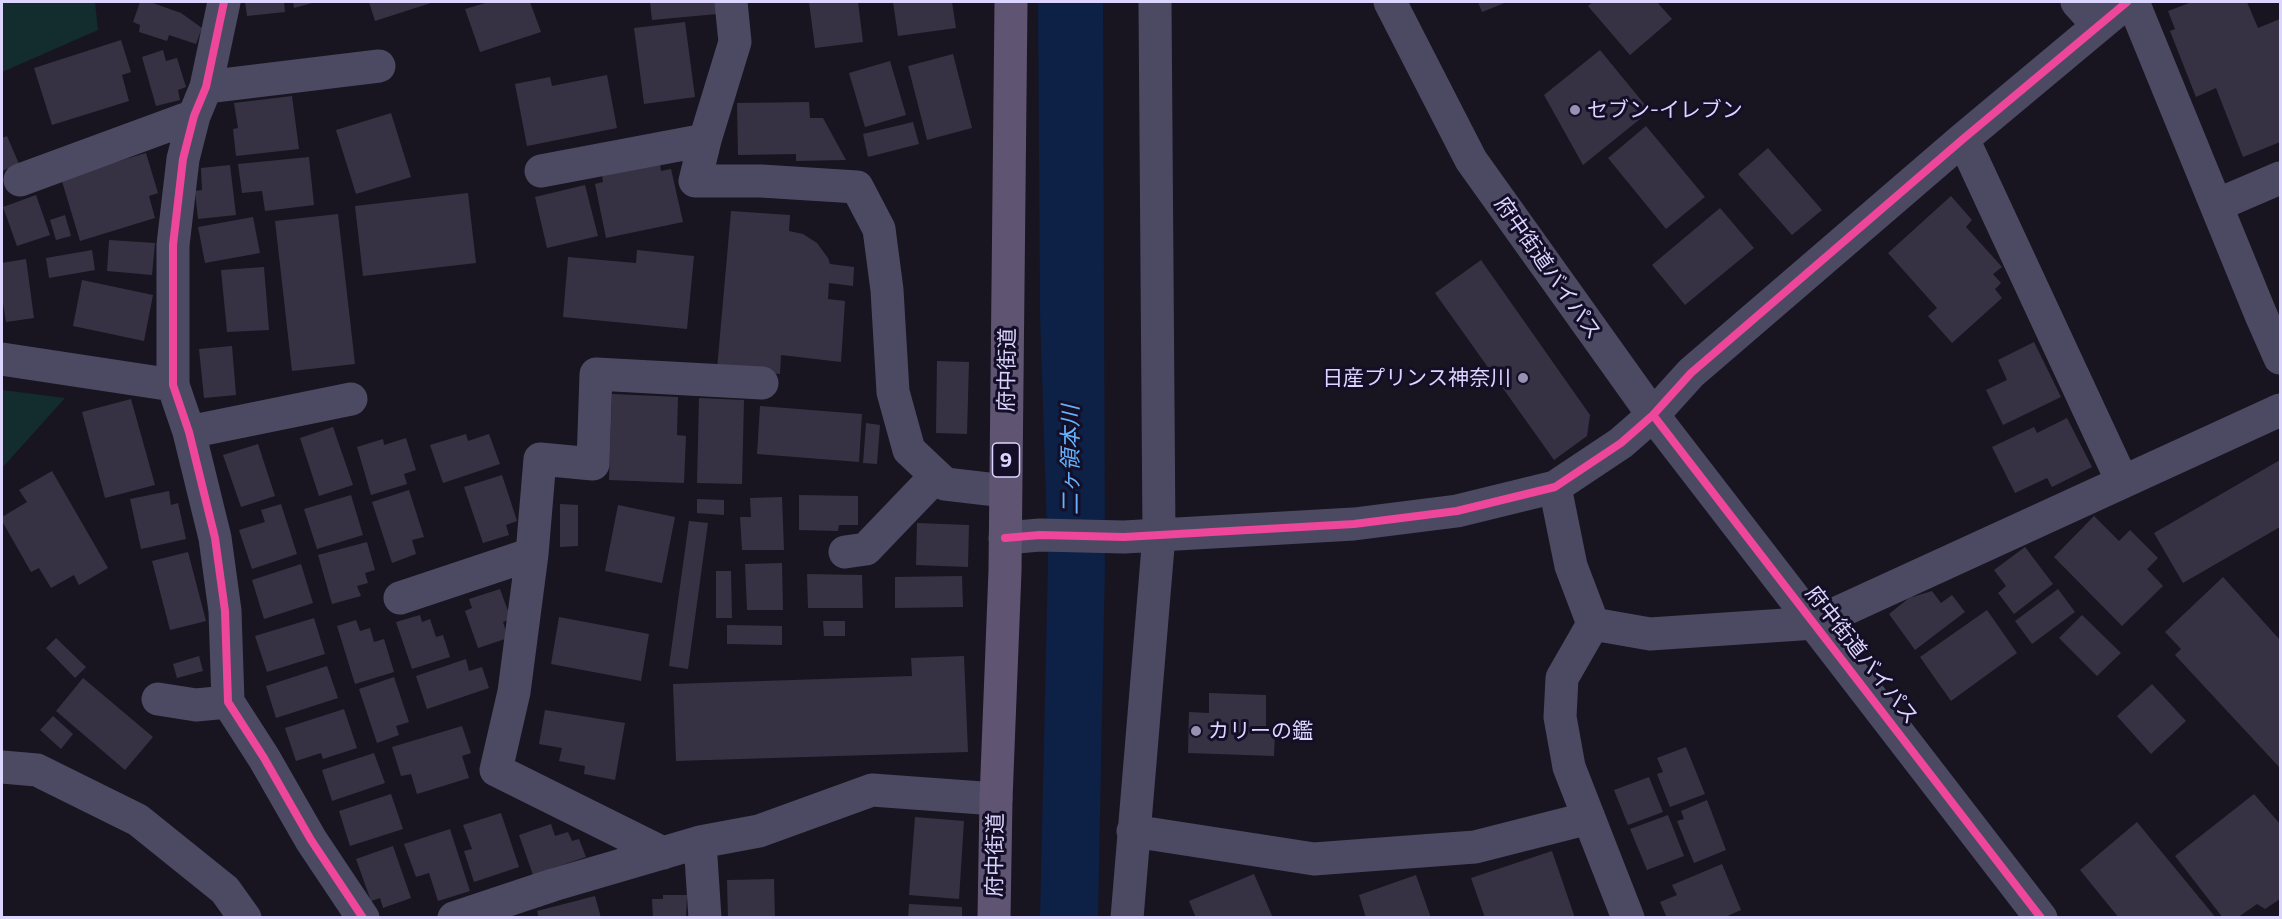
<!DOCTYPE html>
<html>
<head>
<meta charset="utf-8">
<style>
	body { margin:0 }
	#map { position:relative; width:2282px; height:919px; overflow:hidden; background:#181521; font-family:Commissioner,sans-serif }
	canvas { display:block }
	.frame { position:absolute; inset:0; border:3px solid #dbd5ff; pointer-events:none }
</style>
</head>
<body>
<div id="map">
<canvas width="2282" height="919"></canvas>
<div class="frame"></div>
</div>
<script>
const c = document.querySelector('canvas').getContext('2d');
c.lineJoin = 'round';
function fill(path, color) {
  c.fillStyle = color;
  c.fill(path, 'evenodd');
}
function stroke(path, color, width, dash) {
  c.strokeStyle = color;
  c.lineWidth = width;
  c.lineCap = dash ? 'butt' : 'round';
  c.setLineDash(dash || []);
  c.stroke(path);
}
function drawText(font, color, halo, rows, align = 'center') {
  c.font = font + ' Commissioner,"Noto Sans JP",sans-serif';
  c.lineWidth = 6;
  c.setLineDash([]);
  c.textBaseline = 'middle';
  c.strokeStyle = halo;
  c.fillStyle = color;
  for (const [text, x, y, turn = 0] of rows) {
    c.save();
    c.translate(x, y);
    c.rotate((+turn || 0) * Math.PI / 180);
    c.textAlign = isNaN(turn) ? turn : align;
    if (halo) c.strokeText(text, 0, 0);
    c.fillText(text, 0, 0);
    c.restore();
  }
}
const green = new Path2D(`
	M 2,2 L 95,2 L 98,30 L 2,72 Z
	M 2,390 L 65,398 L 2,468 Z`);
const water = new Path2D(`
	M 1038,2 L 1103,2 L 1105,565 L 1098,917 L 1040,917 L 1048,563 L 1040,314 Z`);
const building = new Path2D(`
	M 140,2 L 150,2 L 181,13 L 202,28 L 196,44 L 169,35 L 167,41 L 139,32 L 140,25 L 133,22 Z
	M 245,2 L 284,2 L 285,12 L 247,16 Z
	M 293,2 L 316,2 L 294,8 Z
	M 369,2 L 434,2 L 375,21 Z
	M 489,2 L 530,2 L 541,32 L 480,52 L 465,9 Z
	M 650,2 L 716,2 L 717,14 L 652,20 Z
	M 809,2 L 858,2 L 863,42 L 815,48 Z
	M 893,2 L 952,2 L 956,28 L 898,36 Z
	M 1478,2 L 1507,2 L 1482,12 Z
	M 1593,2 L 1657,2 L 1672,19 L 1630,55 L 1588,6 Z
	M 2192,2 L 2247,2 L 2258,28 L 2280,19 L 2280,142 L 2243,157 L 2216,88 L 2196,97 L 2170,31 L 2175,29 L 2168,11 Z
	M 685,22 L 695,97 L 644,104 L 634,28 Z
	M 121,40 L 131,72 L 122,75 L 129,101 L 52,125 L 34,68 Z
	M 163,50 L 166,61 L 177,58 L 186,87 L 178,90 L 180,100 L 156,106 L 142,57 Z
	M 1600,50 L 1650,111 L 1583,165 L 1544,95 Z
	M 953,54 L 972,128 L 927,140 L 908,66 Z
	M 890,61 L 906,115 L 865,127 L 849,73 Z
	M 607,75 L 617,128 L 527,146 L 515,84 L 550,77 L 552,86 Z
	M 292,96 L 299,149 L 236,156 L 233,129 L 238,128 L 234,103 Z
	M 809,102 L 810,118 L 823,118 L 846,160 L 796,161 L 796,154 L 738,155 L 737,103 Z
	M 391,113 L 411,177 L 356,194 L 336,130 Z
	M 913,122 L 919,144 L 868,157 L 863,134 Z
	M 1646,126 L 1705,197 L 1666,229 L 1608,158 Z
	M 7,136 L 19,164 L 2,171 L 2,138 Z
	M 1768,148 L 1822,210 L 1792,235 L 1738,174 Z
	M 146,153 L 158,193 L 149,196 L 155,218 L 80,241 L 61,178 Z
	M 309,157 L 314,205 L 265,211 L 262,191 L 242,193 L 238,164 Z
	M 660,163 L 661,171 L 671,169 L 683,222 L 606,238 L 595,184 L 603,182 L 602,175 Z
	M 230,165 L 236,215 L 198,219 L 195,191 L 202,190 L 201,168 Z
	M 585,185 L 598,236 L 547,248 L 535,197 Z
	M 468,193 L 476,263 L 363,276 L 355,206 Z
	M 36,195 L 50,235 L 17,246 L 3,207 Z
	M 1951,196 L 1972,220 L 1966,227 L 2002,267 L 1993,274 L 2001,283 L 1995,289 L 2002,298 L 1952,343 L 1928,316 L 1937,308 L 1888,253 Z
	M 1720,208 L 1754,248 L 1685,305 L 1652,265 Z
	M 731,211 L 790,215 L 789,231 L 803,234 L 817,243 L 828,258 L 830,264 L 854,267 L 853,286 L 829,283 L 828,299 L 845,301 L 841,362 L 781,355 L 780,374 L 717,369 Z
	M 338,214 L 355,364 L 292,371 L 275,221 Z
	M 65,215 L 71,236 L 56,240 L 50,220 Z
	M 253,217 L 260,253 L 205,263 L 198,227 Z
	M 109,240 L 155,243 L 152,275 L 107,271 Z
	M 92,250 L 95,270 L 49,278 L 46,258 Z
	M 637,250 L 694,256 L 687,329 L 563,317 L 568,257 L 636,263 Z
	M 26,259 L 34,318 L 6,322 L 3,303 L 2,304 L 2,263 Z
	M 1481,260 L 1590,415 L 1587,436 L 1554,460 L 1435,293 Z
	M 264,267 L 269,330 L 227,332 L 221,270 Z
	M 82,280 L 153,295 L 144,341 L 73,326 Z
	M 2034,342 L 2061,397 L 2003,425 L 1986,390 L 2007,380 L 1998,360 Z
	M 232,346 L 236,395 L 204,398 L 199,349 Z
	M 937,361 L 969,362 L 967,434 L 936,433 Z
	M 612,394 L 678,397 L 677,435 L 686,436 L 684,483 L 609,480 Z
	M 699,398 L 744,400 L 742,484 L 697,483 Z
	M 131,399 L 155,485 L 105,498 L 82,412 Z
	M 760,406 L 862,414 L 859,462 L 757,454 Z
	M 2067,418 L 2092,467 L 2052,487 L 2047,478 L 2015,493 L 1992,447 L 2034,427 L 2037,433 Z
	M 866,423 L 880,425 L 877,464 L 863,463 Z
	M 333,427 L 353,485 L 319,496 L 300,438 Z
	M 466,434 L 468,441 L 489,434 L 500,464 L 443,483 L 430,445 Z
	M 406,438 L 416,470 L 404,474 L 407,484 L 371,495 L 357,447 L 383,439 L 384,445 Z
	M 258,444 L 275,496 L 241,507 L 223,455 Z
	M 2280,460 L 2280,527 L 2183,583 L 2154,533 Z
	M 52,471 L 108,568 L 79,585 L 74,575 L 51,588 L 39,568 L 31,572 L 2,521 L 2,517 L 27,502 L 19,490 Z
	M 502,475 L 517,521 L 506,525 L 509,535 L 483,543 L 464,487 Z
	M 409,490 L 424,537 L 412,540 L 416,554 L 392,563 L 372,502 Z
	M 169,491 L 171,505 L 178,503 L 186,539 L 141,549 L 130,499 Z
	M 351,495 L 363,535 L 317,549 L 304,509 Z
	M 799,495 L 858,496 L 858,525 L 839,525 L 838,531 L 799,530 Z
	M 782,497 L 784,550 L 742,550 L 740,517 L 751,517 L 750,498 Z
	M 697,499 L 724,500 L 724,515 L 697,513 Z
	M 281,504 L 297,554 L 252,569 L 239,530 L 265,522 L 261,510 Z
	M 560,504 L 578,505 L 578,546 L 560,547 Z
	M 618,505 L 675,517 L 662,583 L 605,571 Z
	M 2094,516 L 2119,541 L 2130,530 L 2158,558 L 2147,569 L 2163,586 L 2122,626 L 2054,557 Z
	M 689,521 L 708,523 L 688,669 L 669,666 Z
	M 917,523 L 969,525 L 968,567 L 916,565 Z
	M 367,542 L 375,570 L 365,573 L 368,583 L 357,586 L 361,596 L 332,604 L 318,555 Z
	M 2025,547 L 2053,584 L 2014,614 L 1998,593 L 2006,586 L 1994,570 Z
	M 188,552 L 206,621 L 170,630 L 152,561 Z
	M 782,563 L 783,610 L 747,610 L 745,564 Z
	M 301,564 L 313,603 L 264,619 L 252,580 Z
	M 716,571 L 731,571 L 732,618 L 716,618 Z
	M 807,574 L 862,575 L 863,608 L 808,608 Z
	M 962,576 L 963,607 L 895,608 L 895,577 Z
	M 2223,577 L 2280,640 L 2280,768 L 2175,655 L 2181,649 L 2165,632 Z
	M 500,589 L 511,619 L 503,622 L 508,638 L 478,648 L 465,611 L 472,608 L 469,599 Z
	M 2058,589 L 2075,612 L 2032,644 L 2015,621 Z
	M 1932,591 L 1941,603 L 1952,595 L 1965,612 L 1915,650 L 1889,614 L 1909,598 Z
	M 1987,610 L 2017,653 L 1951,701 L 1920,657 Z
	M 420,615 L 422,622 L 430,619 L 436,637 L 443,635 L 450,657 L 412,669 L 396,622 Z
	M 2082,615 L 2121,653 L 2097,676 L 2059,638 Z
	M 559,617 L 649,634 L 641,681 L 551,664 Z
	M 314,618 L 325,654 L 267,672 L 255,636 Z
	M 356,620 L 360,631 L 370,628 L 374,642 L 384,639 L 394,672 L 355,684 L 337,626 Z
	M 823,621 L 845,621 L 845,636 L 824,636 Z
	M 727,625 L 782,626 L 782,645 L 727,644 Z
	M 56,638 L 86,667 L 75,678 L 46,648 Z
	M 199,656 L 203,671 L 177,678 L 173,664 Z
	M 964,656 L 968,752 L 676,761 L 673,684 L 912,676 L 911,658 Z
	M 466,659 L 469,671 L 482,667 L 489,688 L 427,709 L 416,676 Z
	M 327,666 L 338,698 L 276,718 L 266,686 Z
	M 394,677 L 409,722 L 396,726 L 399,735 L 377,743 L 359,689 Z
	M 83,678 L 153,737 L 125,770 L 56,711 Z
	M 2152,684 L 2186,721 L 2151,754 L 2117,716 Z
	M 1209,693 L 1266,695 L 1266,733 L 1275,733 L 1274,756 L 1188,753 L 1189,712 L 1209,713 Z
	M 344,709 L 357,748 L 323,759 L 321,753 L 296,761 L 285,728 Z
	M 545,710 L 625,723 L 615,780 L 584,774 L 585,766 L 559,761 L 562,748 L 539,744 Z
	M 53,716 L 73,734 L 61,749 L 40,730 Z
	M 462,726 L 471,753 L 462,756 L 469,778 L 417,794 L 411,774 L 401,776 L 392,747 Z
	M 1686,747 L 1705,794 L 1670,807 L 1657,774 L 1663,772 L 1657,758 Z
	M 374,753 L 385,783 L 332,801 L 322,770 Z
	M 1649,777 L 1663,812 L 1628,825 L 1614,790 Z
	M 391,794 L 403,829 L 350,846 L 339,811 Z
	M 2254,794 L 2280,824 L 2280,899 L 2265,909 L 2257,904 L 2237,918 L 2223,918 L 2175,856 Z
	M 1707,800 L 1726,850 L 1694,863 L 1677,821 L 1684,819 L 1681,811 Z
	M 501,813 L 519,867 L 474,882 L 464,851 L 472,849 L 463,825 Z
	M 1668,815 L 1684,856 L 1647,870 L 1630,829 Z
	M 915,817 L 964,821 L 959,899 L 909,895 Z
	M 2137,822 L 2216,918 L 2119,918 L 2080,870 Z
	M 551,824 L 555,836 L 568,832 L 572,841 L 579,839 L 586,857 L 533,875 L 519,835 Z
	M 450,829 L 470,891 L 438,901 L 429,873 L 416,877 L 404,844 Z
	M 393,846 L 411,898 L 383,908 L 380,898 L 371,901 L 356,859 Z
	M 1552,851 L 1575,918 L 1485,918 L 1471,878 Z
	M 1722,864 L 1741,910 L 1723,918 L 1667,918 L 1660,902 L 1677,895 L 1672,885 Z
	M 1254,874 L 1273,918 L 1196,918 L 1189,901 Z
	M 1416,875 L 1431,918 L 1366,918 L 1359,895 Z
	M 774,879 L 775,918 L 728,918 L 727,880 Z
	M 663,895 L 687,895 L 686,918 L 653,918 L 652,899 L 663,899 Z
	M 595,896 L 601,918 L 539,918 L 537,911 Z
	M 909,904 L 962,907 L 962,918 L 908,918 Z`);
const minor = new Path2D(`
	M 224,2 L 206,87 L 194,116 L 183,159 L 173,245 L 173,385 L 189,432 L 215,538 L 225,611 L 228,702 L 264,758 L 311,840 L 363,918
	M 731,2 L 735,42 L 705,140 L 695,181 L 761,181 L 857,187 L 879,229 L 887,290 L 893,392 L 909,450 L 945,484 L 1005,491
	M 1390,2 L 1471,160 L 1653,415 L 2041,918
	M 2077,2 L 2098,25
	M 2133,2 L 2261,315 L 2280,358
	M 206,87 L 379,66
	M 1963,139 L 2122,481
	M 541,171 L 705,140
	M 20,180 L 194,116
	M 2217,205 L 2280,178
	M 2,359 L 173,385
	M 189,432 L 351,399
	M 1555,487 L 1571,566 L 1593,624 L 1562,678 L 1560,717 L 1569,767 L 1628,918
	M 1005,538 L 1040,535 L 1124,537 L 1354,524 L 1457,511 L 1555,487 L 1621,443 L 1653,415 L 1691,373 L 1963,139 L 2127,2
	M 845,552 L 866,549 L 936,476
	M 400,598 L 532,554
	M 1593,624 L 1650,634 L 1815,623 L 2280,410
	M 158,699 L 196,705 L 228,702
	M 2,767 L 37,770 L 138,820 L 225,890 L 245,918
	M 1133,831 L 1314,859 L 1475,847 L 1589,818
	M 700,842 L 705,918
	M 663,853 L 496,770 L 514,692 L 532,554 L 540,459 L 593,464 L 596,374 L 762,383
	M 454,918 L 553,885 L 700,842 L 759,831 L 872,790 L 996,799
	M 1127,918 L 1159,535 L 1155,2`);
const major = new Path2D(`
	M 994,918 L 996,799 L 1005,571 L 1011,2`);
const cycleway = new Path2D(`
	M 224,2 L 206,87 L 194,116 L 183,159 L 173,245 L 173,385 L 189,432 L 215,538 L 225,611 L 228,702 L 264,758 L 311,840 L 363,918
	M 1653,415 L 2041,918
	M 1005,538 L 1040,535 L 1124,537 L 1354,524 L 1457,511 L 1555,487 L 1621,443 L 1653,415 L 1691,373 L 1963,139 L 2127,2`);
const markers = [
	[1575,110,6,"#9792b1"],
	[1523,378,6,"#9792b1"],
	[1196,731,6,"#9792b1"]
];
const shields = [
	[1006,460,27]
];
const shieldNames = [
	["9",1006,460]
];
const poiNames = [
	["セブン-イレブン",1587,110],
	["日産プリンス神奈川",1511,378,"right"],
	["カリーの鑑",1208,731]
];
const streetNames = [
	["府中街道バイパス",1548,268,55],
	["府中街道",1007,370,-89],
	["府中街道バイパス",1862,655,52],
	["府中街道",995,855,-89]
];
const waterNames = [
	["二ヶ領本川",1071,460,-90]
];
fill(green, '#132d2e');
fill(water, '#0d2045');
fill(building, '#363243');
stroke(minor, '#4b4a62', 33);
stroke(major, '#605473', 33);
stroke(cycleway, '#ed469a', 8);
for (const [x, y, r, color] of markers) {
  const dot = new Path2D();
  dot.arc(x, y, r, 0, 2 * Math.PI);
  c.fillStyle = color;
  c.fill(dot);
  stroke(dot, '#140f27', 2);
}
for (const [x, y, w] of shields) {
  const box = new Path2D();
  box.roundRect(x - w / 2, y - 17, w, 34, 4.5);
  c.fillStyle = '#140f27';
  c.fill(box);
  stroke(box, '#dbd5ff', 1.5);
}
drawText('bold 20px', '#dbd5ff', null, shieldNames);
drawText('21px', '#dbd5ff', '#140f27', poiNames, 'left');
drawText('21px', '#dbd5ff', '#140f27', streetNames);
drawText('italic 22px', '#63b3fe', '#140f27', waterNames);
</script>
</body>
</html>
